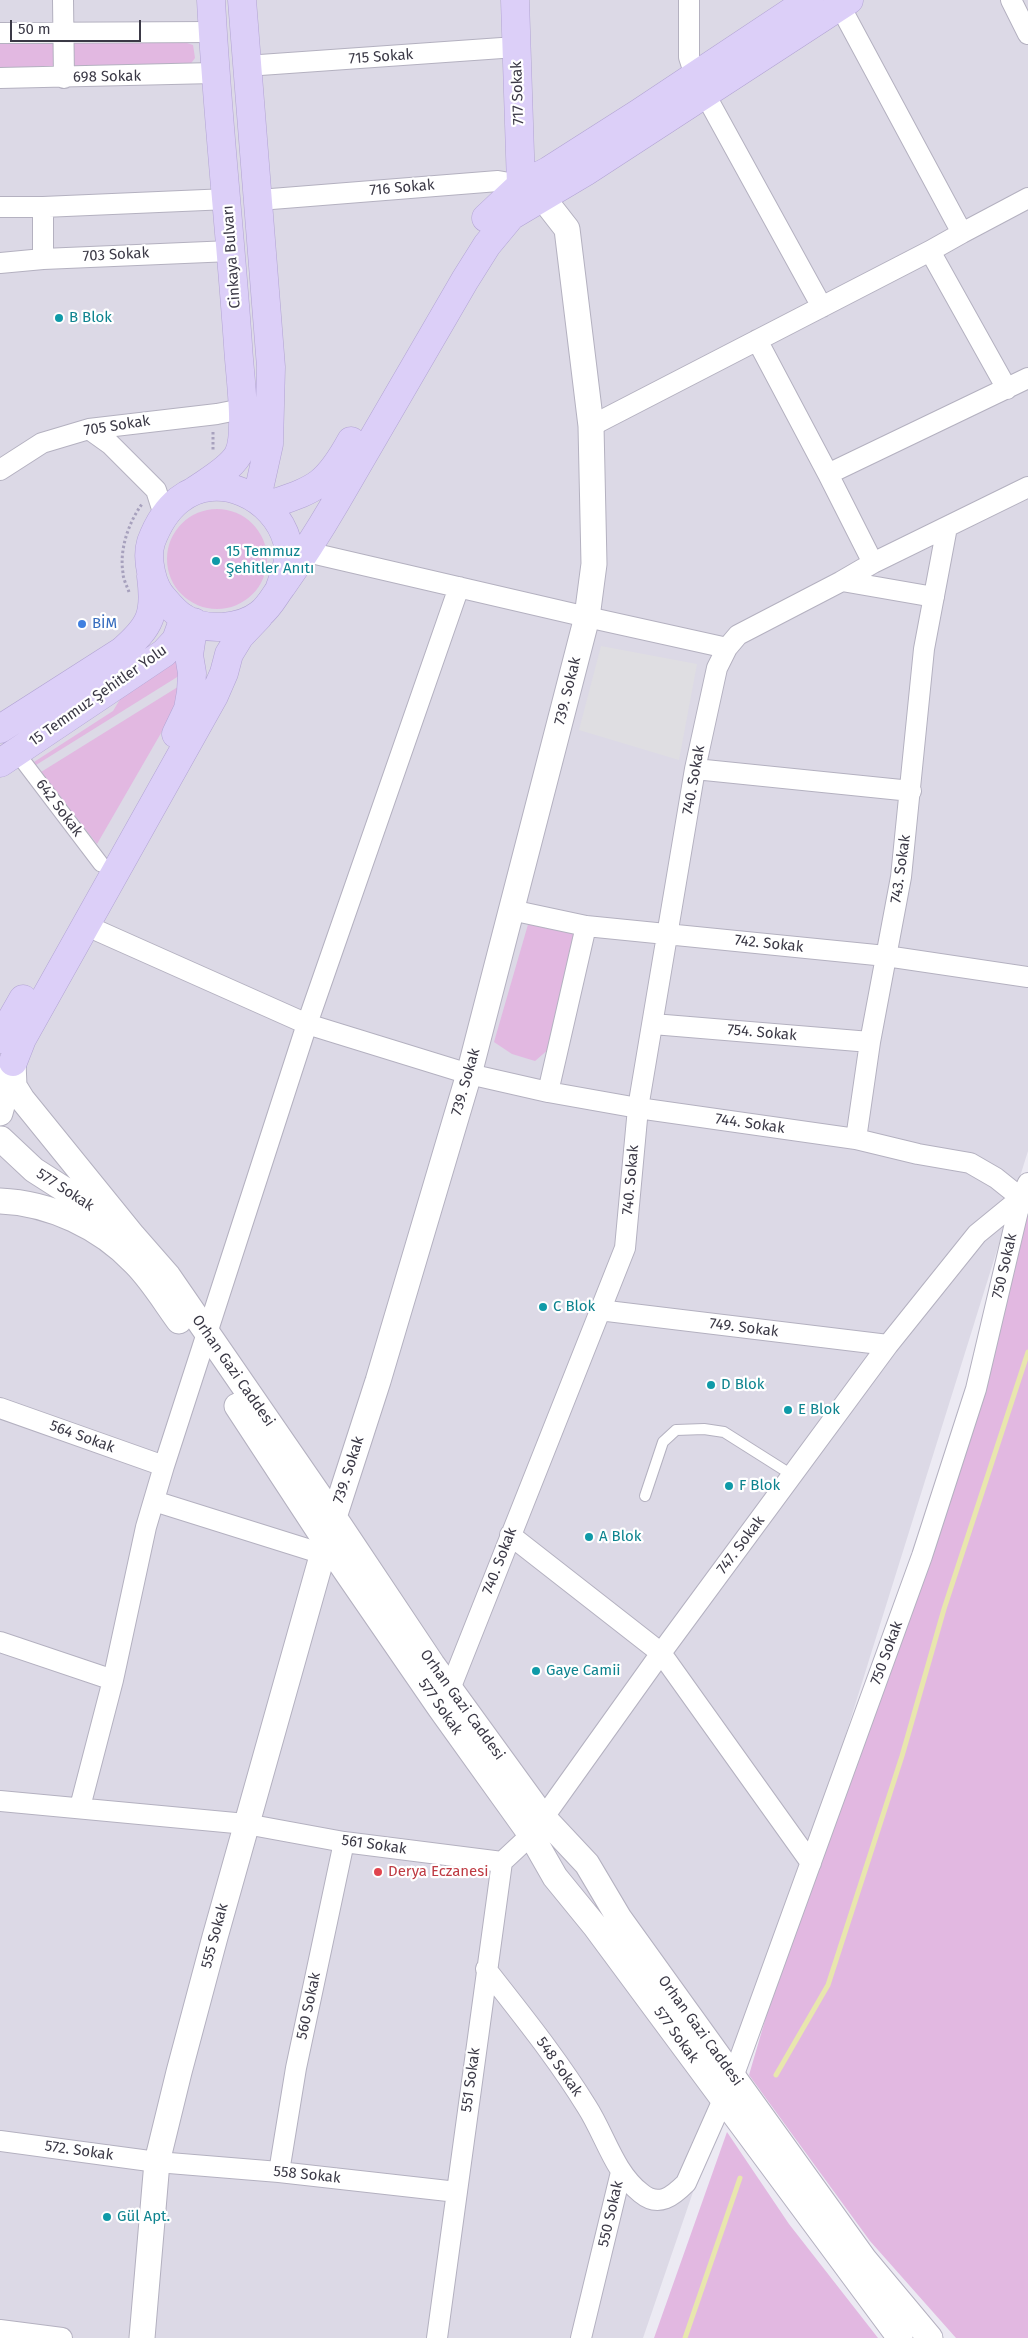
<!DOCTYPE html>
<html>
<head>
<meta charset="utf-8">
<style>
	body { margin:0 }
	#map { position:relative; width:1028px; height:2338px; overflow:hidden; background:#eceaf3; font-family:"Fira Sans",sans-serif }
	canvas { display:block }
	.scale { position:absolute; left:10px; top:20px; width:131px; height:22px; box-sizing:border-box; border:2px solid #3b3946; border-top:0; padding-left:6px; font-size:15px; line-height:18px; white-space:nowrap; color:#3b3946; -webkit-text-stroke:4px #fff; paint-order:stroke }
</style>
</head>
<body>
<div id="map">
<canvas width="1028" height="2338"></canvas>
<div class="scale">50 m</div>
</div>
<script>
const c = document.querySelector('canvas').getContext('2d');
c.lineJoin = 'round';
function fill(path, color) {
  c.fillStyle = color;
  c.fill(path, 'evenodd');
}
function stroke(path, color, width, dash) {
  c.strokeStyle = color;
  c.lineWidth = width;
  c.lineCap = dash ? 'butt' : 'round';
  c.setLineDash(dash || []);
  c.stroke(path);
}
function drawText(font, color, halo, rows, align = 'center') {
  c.font = font + ' "Fira Sans",sans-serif';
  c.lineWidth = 4.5;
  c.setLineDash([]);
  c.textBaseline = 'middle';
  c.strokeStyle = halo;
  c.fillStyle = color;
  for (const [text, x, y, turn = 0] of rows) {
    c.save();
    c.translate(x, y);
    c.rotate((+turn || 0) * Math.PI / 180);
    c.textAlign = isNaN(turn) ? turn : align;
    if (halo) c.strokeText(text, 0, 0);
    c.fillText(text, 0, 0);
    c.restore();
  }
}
const residential = new Path2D(`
	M 0,0 L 1028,0 L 1028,1151 L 805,1865 L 643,2338 L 0,2338 Z`);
const green = new Path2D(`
	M 53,42 L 53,72 L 0,72 L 0,43 Z
	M 73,43 L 187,43 L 193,45 L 195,58 L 189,66 L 73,71 Z
	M167 559a50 50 0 1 1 100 0a50 50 0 1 1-100 0Z
	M 171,659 L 177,660 L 182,674 L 36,765 L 34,762 L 113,711 L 122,696 Z
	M 181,685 L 172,714 L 97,844 L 41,772 Z
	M 529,921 L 580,928 L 550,1048 L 535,1061 L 512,1054 L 494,1042 Z
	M 1028,1183 L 1028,2338 L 956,2338 L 870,2241 L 749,2075 L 811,1863 L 922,1556 Z
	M 727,2132 L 789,2224 L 878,2338 L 654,2338 Z`);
const parking = new Path2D(`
	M 601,646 L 697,664 L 679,760 L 579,730 Z`);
const stream = new Path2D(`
	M 776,2075 L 828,1985 L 902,1756 L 944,1609 L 1028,1352
	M 685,2338 L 740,2178`);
const path = new Path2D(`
	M 213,432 L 213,450
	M 129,592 C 127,586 123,579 123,573 C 119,549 129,522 142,504`);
const service = new Path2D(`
	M 645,1496 L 663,1442 L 676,1430 L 704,1429 L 724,1432 L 792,1475`);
const pedestrian = new Path2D(`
	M 16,752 L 101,864`);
const minor = new Path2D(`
	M 63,0 L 64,78
	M 689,0 L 689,57 L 695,76 L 822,307
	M 1011,0 L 1028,34
	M 840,6 L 962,233 L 930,251 L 1007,389
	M 0,33 L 213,32
	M 246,66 L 516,47
	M 0,78 L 214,73
	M 259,200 L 498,181 L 521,185 L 529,190
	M 0,207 L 43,207 L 228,199
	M 962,233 L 1028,198
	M 43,259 L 43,207
	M 0,263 L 43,259 L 231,251
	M 757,340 L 828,474
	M 591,426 L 930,251
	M 89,429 L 110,444 L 156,490 L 164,515
	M 0,470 L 42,443 L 89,429 L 217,414 L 242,409
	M 307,552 L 587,617 L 727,648
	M 873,563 L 1028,487
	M 934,597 L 842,581 L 873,563 L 828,474 L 1028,378
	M 695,769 L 911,791
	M 511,910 L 586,926 L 886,956 L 1028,977
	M 87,926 L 307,1024 L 469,1074 L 548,1092 L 638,1108 L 856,1139 L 918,1154 L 970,1163 L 996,1178 L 1021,1198
	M 653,1024 L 870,1042
	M 548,1092 L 586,926
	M 856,1139 L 870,1042 L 901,877 L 924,649 L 947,527
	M 599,1310 L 888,1345
	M 0,1408 L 164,1466
	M 154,1501 L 323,1554
	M 510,1535 L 661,1653 L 811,1863
	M 0,1642 L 113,1680
	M 450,1689 L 625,1248 L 638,1108 L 695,769 L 717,668 L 727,648 L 738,635 L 842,581
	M 0,1801 L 246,1824 L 344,1842 L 502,1862
	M 80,1807 L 113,1680 L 146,1527 L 164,1466 L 307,1024 L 459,587
	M 486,1969 C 521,2014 557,2058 587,2107 C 605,2135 614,2172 641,2193 C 659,2208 673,2196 686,2183 L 733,2077 L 922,1556 L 976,1389 L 1021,1198 L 1028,1183
	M 0,2141 L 157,2162 L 279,2172 L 457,2192
	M 279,2172 L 296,2068 L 344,1842
	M 0,2330 L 62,2338
	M 437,2338 L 502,1862 L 531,1835 L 661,1653 L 888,1345 L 977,1234 L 1021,1198
	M 581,2338 L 621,2172`);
const tertiary = new Path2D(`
	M 13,1062 L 14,1086 L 22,1099 L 133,1236 L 168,1276 L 336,1520 L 432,1664 L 543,1817 L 587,1864 L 619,1918 L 864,2259 L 930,2338
	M 0,1113 L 12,1069
	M 1,1139 L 34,1170 L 109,1218
	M 1021,1198 L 1028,1201
	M 0,1201 C 50,1203 101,1227 135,1263 C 152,1280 165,1302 179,1321
	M 237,1406 L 330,1548 L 440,1708 L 531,1835 L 555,1877 L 595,1926 L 900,2338
	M 142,2338 L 157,2162 L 179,2072 L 215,1937 L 326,1542 L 378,1381 L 469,1074 L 587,617 L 594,564 L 591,426 L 567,229 L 542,197`);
const secondary = new Path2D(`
	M 242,0 L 271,367 L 269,444 L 257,498
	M 515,0 L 521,185
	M 486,218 L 521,185 L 548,171 L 639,113 L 809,0
	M 194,491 C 208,481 229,470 238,455 C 249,434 239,370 238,345 C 230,230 217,115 211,0
	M 266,506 C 315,489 325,488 351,441
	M 280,587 C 285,573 292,556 287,541 C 275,497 218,469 179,500 C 165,511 157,526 151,542 C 146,559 152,587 164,599 C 169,605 177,614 184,618 C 205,632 241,629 260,614 C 270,606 275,595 282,586 C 302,558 319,531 336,502 C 379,428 422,354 465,280 L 487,245 L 511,216 L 585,172 L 849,0
	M 0,729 L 122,651 C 151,626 156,614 151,576
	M 176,734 L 188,709 L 191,692 L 192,673 L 189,655 L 194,622
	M 0,763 L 164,653 L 176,640 L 184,618
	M 0,1039 L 23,999
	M 13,1062 L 22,1039 L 214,696 L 224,673 L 229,654 L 240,636 L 259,616`);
const markers = [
	[59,318,5,"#0f9aa8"],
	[216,561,5,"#0f9aa8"],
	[82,624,5,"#3f7fe0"],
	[543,1307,5,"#0f9aa8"],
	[711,1385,5,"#0f9aa8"],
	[788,1410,5,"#0f9aa8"],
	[729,1486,5,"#0f9aa8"],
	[589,1537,5,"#0f9aa8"],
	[536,1671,5,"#0f9aa8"],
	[378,1872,5,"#e0444e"],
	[107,2217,5,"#0f9aa8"]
];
const streetNames = [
	["715 Sokak",381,57,-4],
	["698 Sokak",107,77,-1],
	["717 Sokak",518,93,-92],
	["716 Sokak",402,188,-5],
	["703 Sokak",116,255,-3],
	["Cinkaya Bulvarı",232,257,-94],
	["705 Sokak",117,426,-9],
	["739. Sokak",568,691,-76],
	["15 Temmuz Şehitler Yolu",98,696,-35],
	["740. Sokak",694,780,-80],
	["642 Sokak",59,808,53],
	["743. Sokak",901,869,-82],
	["742. Sokak",769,944,6],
	["754. Sokak",762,1033,5],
	["739. Sokak",466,1082,-74],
	["744. Sokak",750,1124,8],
	["740. Sokak",631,1180,-85],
	["577 Sokak",65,1190,33],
	["750 Sokak",1005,1266,-77],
	["749. Sokak",744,1328,7],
	["Orhan Gazi Caddesi",233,1371,55],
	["564 Sokak",82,1437,20],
	["739. Sokak",349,1470,-72],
	["747. Sokak",741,1545,-53],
	["740. Sokak",500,1561,-69],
	["750 Sokak",887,1653,-70],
	["Orhan Gazi Caddesi",462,1705,54],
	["577 Sokak",440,1707,55],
	["561 Sokak",374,1845,8],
	["555 Sokak",215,1936,-75],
	["560 Sokak",309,2006,-78],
	["Orhan Gazi Caddesi",700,2031,54],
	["577 Sokak",676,2035,54],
	["548 Sokak",559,2067,55],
	["551 Sokak",471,2080,-82],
	["572. Sokak",79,2151,8],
	["558 Sokak",307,2175,6],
	["550 Sokak",611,2214,-77]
];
const cultureNames = [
	["B Blok",69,318],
	["15 Temmuz",226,552],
	["Şehitler Anıtı",226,569],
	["C Blok",553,1307],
	["D Blok",721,1385],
	["E Blok",798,1410],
	["F Blok",739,1486],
	["A Blok",599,1537],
	["Gaye Camii",546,1671],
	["Gül Apt.",117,2217]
];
const shopNames = [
	["BİM",92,624]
];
const healthNames = [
	["Derya Eczanesi",388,1872]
];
fill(residential, '#dcd9e6');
fill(green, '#e2b8e1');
fill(parking, '#dfdee2');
stroke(stream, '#e8e6ae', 5);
stroke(service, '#b4b1c0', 12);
stroke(pedestrian, '#b4b1c0', 17);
stroke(minor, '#b4b1c0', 22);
stroke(tertiary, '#b4b1c0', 27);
stroke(secondary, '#b2a4d3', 29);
stroke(path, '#a7a1bd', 3, [2.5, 2.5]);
stroke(service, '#fff', 10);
stroke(pedestrian, '#fff', 15);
stroke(minor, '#fff', 20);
stroke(tertiary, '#fff', 25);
stroke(secondary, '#dccff8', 28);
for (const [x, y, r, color] of markers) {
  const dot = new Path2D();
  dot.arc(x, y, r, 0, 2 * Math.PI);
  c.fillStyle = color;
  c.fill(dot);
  stroke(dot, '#fff', 2);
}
drawText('15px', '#3b3946', '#fff', streetNames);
drawText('15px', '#0d838f', '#fff', cultureNames, 'left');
drawText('15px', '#366cbe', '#fff', shopNames, 'left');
drawText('15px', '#be3a42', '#fff', healthNames, 'left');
</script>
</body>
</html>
